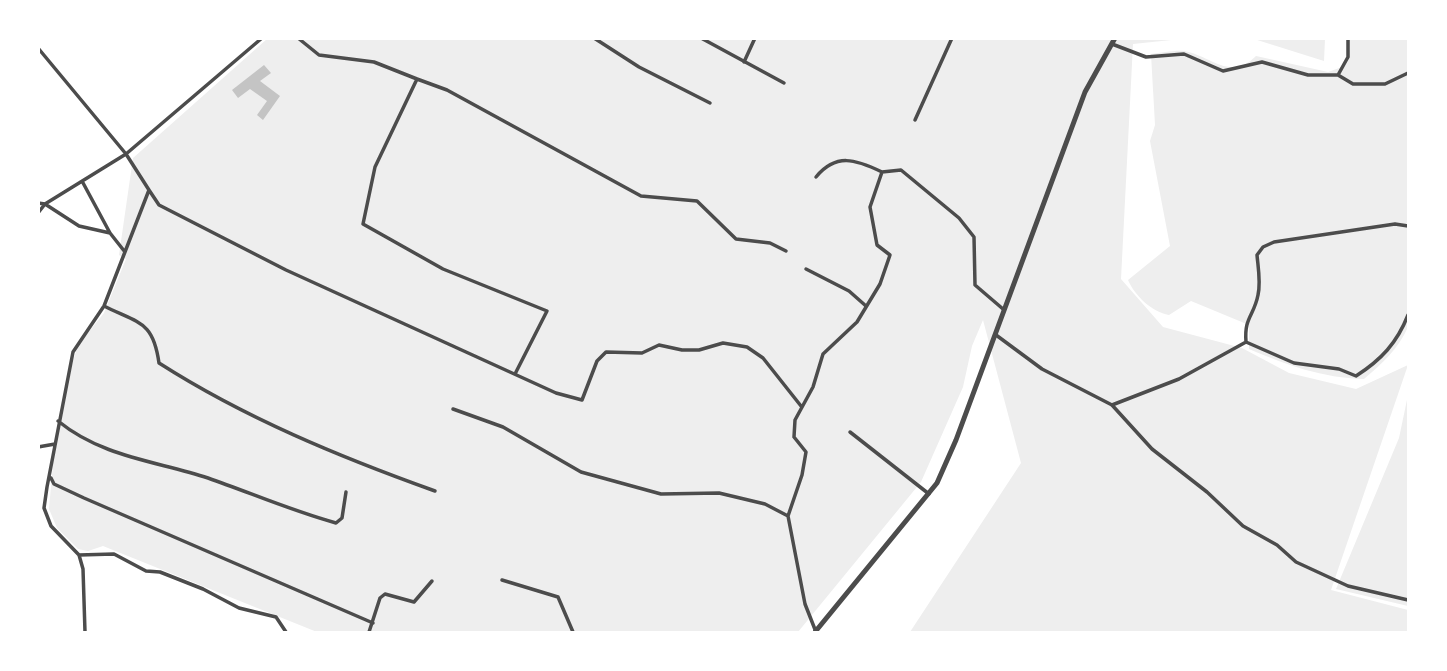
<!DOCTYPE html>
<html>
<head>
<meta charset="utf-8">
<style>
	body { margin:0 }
	#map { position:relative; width:1447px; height:671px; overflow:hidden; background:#fff; font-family:"Golos Text",sans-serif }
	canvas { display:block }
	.frame { position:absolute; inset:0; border:40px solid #fff; pointer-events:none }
</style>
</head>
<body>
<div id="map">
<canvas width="1447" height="671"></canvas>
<div class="frame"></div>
</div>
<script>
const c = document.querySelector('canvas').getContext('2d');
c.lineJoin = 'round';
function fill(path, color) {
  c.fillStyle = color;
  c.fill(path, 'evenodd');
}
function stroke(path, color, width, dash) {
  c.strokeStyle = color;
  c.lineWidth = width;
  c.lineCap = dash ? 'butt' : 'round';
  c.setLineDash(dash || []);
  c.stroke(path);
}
const green = new Path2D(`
	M 267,39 L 1181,39 L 1133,44 L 1121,279 L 1163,327 L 1242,348 L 1289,373 L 1356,389 L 1408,365 L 1331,590 L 1408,610 L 1408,632 L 910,632 L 1021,463 L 983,320 L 972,346 L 963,387 L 921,482 L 798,632 L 317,632 L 103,546 L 88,551 L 78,549 L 57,528 L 49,509 L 53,463 L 73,361 L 78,345 L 104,313 L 126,259 L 119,255 L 133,158 Z
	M 1254,39 L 1325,39 L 1324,61 Z
	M 1349,39 L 1408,39 L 1408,327 C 1398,349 1383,363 1364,379 C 1323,378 1286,365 1249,349 L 1249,325 L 1191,301 L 1169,315 C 1152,312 1135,296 1128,280 L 1170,246 L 1150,141 L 1155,125 L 1151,54 C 1161,53 1175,50 1184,51 C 1210,55 1230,82 1256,56 L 1328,72 L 1345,66 L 1349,59 Z
	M 1408,395 L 1408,606 L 1336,589 L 1399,438 Z`);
const building = new Path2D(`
	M 264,65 L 271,73 L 260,81 L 280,96 L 263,120 L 257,115 L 267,101 L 250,89 L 238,98 L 232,90 Z`);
const minor = new Path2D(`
	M 298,38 L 319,55 L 374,62 L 417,79
	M 594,38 L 639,67 L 710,103
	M 701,38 L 784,83
	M 1348,38 L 1348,57 L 1338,75 L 1353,84 L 1385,84 L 1408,73
	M 1112,44 L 1146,57 L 1184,54 L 1223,71 L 1262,62 L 1308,75 L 1338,75
	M 38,48 L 126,154 L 149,190 L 104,306 L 73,352 L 47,487 L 44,508 L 51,526 L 79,555 L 83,569 L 85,632
	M 744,62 L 755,38
	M 915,120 L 952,38
	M 816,177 C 836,153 855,159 882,172
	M 82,181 L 110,233
	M 149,190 L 159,205 L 286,270 L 556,393 L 582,400 L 597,361 L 606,352 L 642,353 L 659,345 L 682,350 L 699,350 L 723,343 L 747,347 L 763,358 L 801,406
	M 38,203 L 45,204 L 126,154 L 262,38
	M 38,213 L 45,204 L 79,226 L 110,233 L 125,252
	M 806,269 L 849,291 L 866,306
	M 104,306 C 140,324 153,321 159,363 C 245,418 340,457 435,491
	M 996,335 L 1042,369 L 1112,405 L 1152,449 L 1207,492 L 1243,526 L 1277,545 L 1296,562 L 1348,586 L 1408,600
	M 1246,342 C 1244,317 1254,316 1258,295 C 1261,282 1258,267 1257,255 L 1263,247 L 1274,242 L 1395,224 L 1408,226
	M 1246,342 L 1294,363 L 1339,369 L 1356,376 C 1381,360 1397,343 1408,315
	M 515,374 L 547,311 L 443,269 L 363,224 L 375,167 L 417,79 L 447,90 L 641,196 L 697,201 L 736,239 L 770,243 L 786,251
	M 1112,405 L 1179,379 L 1246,342
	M 453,409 L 503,427 L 581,472 L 661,494 L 719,493 L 765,504 L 788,516 L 805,604 L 816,632
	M 58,421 C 102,457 156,461 208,478 C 251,493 292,511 336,523 L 342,518 L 346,492
	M 850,432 L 929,494
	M 38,447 L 55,444
	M 51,478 L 54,484 L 84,498 L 373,623
	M 788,516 L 802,475 L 806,452 L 794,437 L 795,420 L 813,387 L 823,354 L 857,322 L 880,284 L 890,255 L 877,245 L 870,207 L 882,172 L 901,170 L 959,218 L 974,237 L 975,285 L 1003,309
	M 79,555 L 114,554 L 146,571 L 160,572 L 203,589 L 239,608 L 276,617 L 286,632
	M 502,580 L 558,597 L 573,632
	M 369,632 L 380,598 L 385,594 L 414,602 L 432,581`);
const tertiary = new Path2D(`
	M 815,632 L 937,483 L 956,440 L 1085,92 L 1115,38`);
fill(green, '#eee');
fill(building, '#c4c4c4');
stroke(minor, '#4c4c4c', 3.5);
stroke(tertiary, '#4c4c4c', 5);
</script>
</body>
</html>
